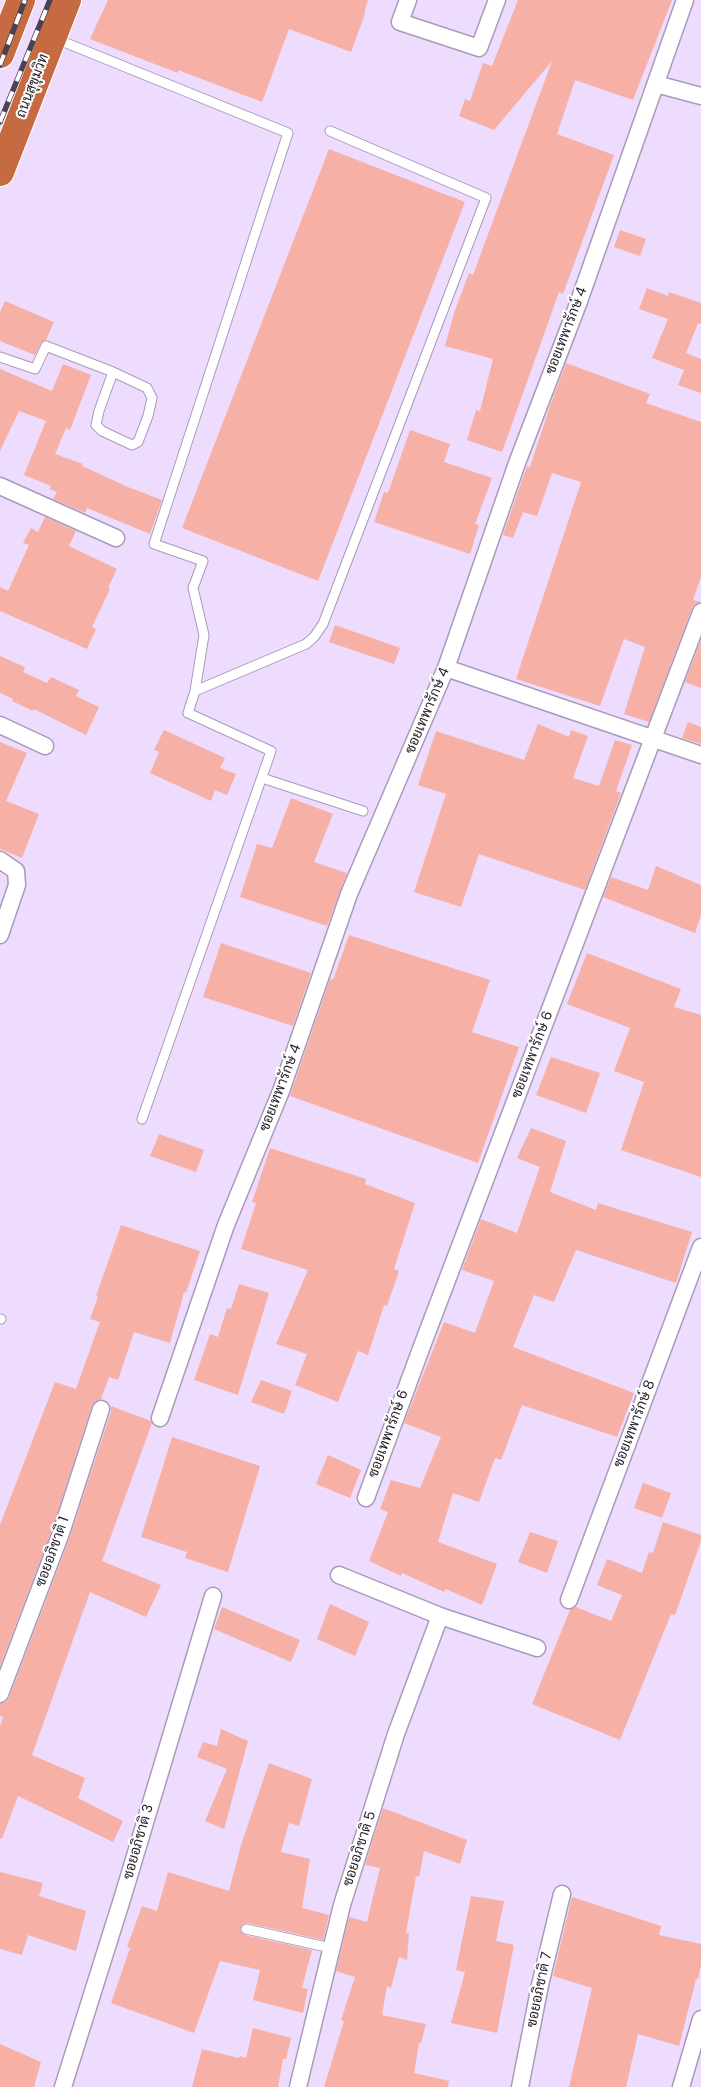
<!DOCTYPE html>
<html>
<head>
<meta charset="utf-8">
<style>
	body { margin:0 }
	canvas { display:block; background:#eddcfd }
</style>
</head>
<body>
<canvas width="701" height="2087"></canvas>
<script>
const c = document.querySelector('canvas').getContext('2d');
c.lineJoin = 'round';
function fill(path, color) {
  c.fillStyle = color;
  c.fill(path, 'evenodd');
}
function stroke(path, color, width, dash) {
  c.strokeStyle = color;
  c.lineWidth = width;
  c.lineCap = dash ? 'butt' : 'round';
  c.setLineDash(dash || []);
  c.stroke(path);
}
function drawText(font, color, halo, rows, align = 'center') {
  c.font = font + ' Poppins,Sarabun,sans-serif';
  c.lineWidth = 4;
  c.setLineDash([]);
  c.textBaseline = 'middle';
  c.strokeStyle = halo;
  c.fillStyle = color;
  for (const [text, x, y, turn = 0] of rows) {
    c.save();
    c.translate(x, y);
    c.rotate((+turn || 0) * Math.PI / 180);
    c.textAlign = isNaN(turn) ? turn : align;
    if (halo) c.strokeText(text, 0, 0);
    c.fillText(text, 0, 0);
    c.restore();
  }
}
const building = new Path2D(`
	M 108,0 L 368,0 L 364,13 L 365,14 L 351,52 L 289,29 L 262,102 L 178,70 L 178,73 L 90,39 Z
	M 518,0 L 672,0 L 633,100 L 575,80 L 557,134 L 614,155 L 563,294 L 559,292 L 502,452 L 467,440 L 476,410 L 480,411 L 493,359 L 445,346 L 454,313 L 469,273 L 473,275 L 552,61 L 494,130 L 459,116 L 465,99 L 470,101 L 483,63 L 492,66 Z
	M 329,149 L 465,202 L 318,581 L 182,528 Z
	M 620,230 L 646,239 L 640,256 L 614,247 Z
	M 647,288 L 668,296 L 669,292 L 701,303 L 701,324 L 698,323 L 686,353 L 701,359 L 701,393 L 678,385 L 684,370 L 652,358 L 668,319 L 639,309 Z
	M 5,301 L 54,322 L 46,340 L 41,343 L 35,355 L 0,341 L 0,312 Z
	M 566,363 L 650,394 L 646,403 L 701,422 L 701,577 L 693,600 L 701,602 L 695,604 L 692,608 L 649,722 L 624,714 L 645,647 L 624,639 L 600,706 L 516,679 L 581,482 L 552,473 L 537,516 L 523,512 L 513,538 L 503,535 L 527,466 L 530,467 L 550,406 Z
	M 63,364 L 91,375 L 70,430 L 66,428 L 55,454 L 83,464 L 82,466 L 128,487 L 162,500 L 150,534 L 87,508 L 85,513 L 53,499 L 57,492 L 49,489 L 51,486 L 24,475 L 46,421 L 19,411 L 0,451 L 0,369 L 52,391 Z
	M 410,430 L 450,444 L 444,462 L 492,478 L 475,524 L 479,525 L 470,554 L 374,522 L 384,492 L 388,493 Z
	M 45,517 L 76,531 L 69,546 L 117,569 L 108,588 L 110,589 L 92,627 L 96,629 L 87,649 L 0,611 L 0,587 L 8,591 L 29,545 L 23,543 L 31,528 L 38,532 Z
	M 335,625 L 400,648 L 394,664 L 329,642 Z
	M 701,640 L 701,688 L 685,682 Z
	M 0,656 L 25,667 L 23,672 L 47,683 L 51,677 L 79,690 L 76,696 L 99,707 L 86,735 L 34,709 L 33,711 L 12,701 L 13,699 L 0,693 Z
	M 688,722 L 701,727 L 701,744 L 682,738 Z
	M 538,724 L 569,737 L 571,730 L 588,736 L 573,778 L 599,786 L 615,740 L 632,745 L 616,791 L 621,793 L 585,890 L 479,854 L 461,907 L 414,892 L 446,794 L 418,785 L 436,731 L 524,760 Z
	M 164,730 L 225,758 L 220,768 L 236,774 L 227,795 L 215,790 L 211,801 L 150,773 L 159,752 L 154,750 Z
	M 0,742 L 27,753 L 6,801 L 39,814 L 22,858 L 0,849 Z
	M 291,798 L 333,814 L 314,862 L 347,873 L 327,926 L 240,897 L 257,844 L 272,848 Z
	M 656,866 L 701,885 L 701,915 L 695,933 L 603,897 L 611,877 L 648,890 Z
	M 349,935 L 490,980 L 472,1032 L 519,1047 L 478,1163 L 290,1096 L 330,979 L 333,980 Z
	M 221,943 L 311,973 L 293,1026 L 203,997 Z
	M 587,953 L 681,989 L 674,1007 L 701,1015 L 701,1177 L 621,1150 L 644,1082 L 614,1071 L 630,1028 L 567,1004 Z
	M 551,1057 L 600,1073 L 586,1113 L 536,1095 Z
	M 531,1128 L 566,1141 L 550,1192 L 596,1210 L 598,1203 L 692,1232 L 676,1283 L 576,1250 L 554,1302 L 534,1295 L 513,1347 L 634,1393 L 617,1437 L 522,1405 L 501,1460 L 495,1458 L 479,1502 L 453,1493 L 438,1542 L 497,1564 L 482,1605 L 446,1589 L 444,1592 L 402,1573 L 401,1576 L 369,1561 L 388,1512 L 380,1509 L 391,1480 L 420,1488 L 441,1437 L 404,1423 L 444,1322 L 475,1333 L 494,1281 L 462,1270 L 481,1219 L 517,1233 L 540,1167 L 517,1158 Z
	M 159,1134 L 204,1150 L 196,1172 L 150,1156 Z
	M 270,1148 L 366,1179 L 365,1184 L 415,1203 L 394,1269 L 399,1271 L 387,1306 L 384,1305 L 368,1355 L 358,1351 L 338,1402 L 295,1385 L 307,1354 L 276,1344 L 308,1270 L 241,1249 L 256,1203 L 252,1202 Z
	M 121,1225 L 200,1251 L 186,1293 L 184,1292 L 170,1343 L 134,1332 L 118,1380 L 109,1377 L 101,1399 L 95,1401 L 92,1405 L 52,1530 L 0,1666 L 0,1525 L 55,1382 L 76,1389 L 100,1322 L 90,1319 L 98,1297 L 96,1296 Z
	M 239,1284 L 269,1293 L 238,1395 L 194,1380 L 210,1334 L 218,1337 L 227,1308 L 231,1309 Z
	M 261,1380 L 292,1391 L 284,1414 L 251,1402 Z
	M 111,1406 L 151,1421 L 152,1423 L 102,1561 L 161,1585 L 146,1617 L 90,1592 L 32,1755 L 85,1778 L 78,1798 L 123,1821 L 113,1842 L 18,1796 L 2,1839 L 0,1838 L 0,1726 L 3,1717 L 0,1716 L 0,1704 L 6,1702 L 9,1698 L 70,1537 L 111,1412 Z
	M 172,1437 L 260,1466 L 228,1572 L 185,1558 L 187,1552 L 141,1537 Z
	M 328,1455 L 361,1470 L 350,1498 L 316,1484 Z
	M 643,1483 L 671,1493 L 662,1518 L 634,1508 Z
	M 663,1522 L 701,1535 L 701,1541 L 675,1615 L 671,1614 L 620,1740 L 532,1704 L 570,1610 L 576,1607 L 611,1621 L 622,1595 L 597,1585 L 607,1559 L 642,1573 L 649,1552 L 653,1553 Z
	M 530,1532 L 558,1541 L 547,1573 L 518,1562 Z
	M 330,1604 L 369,1622 L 355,1656 L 317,1639 Z
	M 222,1607 L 300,1640 L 291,1662 L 214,1629 Z
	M 221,1729 L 248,1741 L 224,1829 L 205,1821 L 227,1769 L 197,1757 L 203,1742 L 217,1746 Z
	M 269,1763 L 312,1779 L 299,1826 L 289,1823 L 281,1852 L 310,1859 L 302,1908 L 329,1915 L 323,1940 L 247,1923 L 242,1924 L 240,1930 L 245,1935 L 312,1950 L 302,1988 L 308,1989 L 303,2013 L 253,2000 L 260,1970 L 220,1961 L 194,2033 L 111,2003 L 130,1948 L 127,1947 L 142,1906 L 157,1911 L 168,1872 L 229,1891 L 241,1845 Z
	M 383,1808 L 467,1840 L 460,1864 L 424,1851 L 419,1877 L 416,1876 L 406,1933 L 409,1933 L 407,1960 L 399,1957 L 391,1988 L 387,1986 L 382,2015 L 426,2024 L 421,2043 L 419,2043 L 414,2073 L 449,2081 L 448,2087 L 324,2087 L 344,2021 L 341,2020 L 355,1977 L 336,1971 L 349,1917 L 367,1922 L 380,1868 L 365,1865 Z
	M 0,1872 L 43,1883 L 39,1896 L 86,1911 L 76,1951 L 28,1935 L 22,1955 L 0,1949 Z
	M 471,1896 L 504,1901 L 496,1941 L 514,1945 L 497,2033 L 451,2023 L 465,1972 L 456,1970 Z
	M 572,1897 L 661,1926 L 659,1935 L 701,1944 L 701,1965 L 698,1979 L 696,1979 L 679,2046 L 638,2034 L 626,2087 L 569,2087 L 592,1988 L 553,1976 Z
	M 253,2028 L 291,2038 L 286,2059 L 283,2059 L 278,2087 L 192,2087 L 202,2049 L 239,2058 L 240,2056 L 246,2058 Z
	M 0,2044 L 41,2062 L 34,2087 L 0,2087 Z`);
const lane = new Path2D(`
	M 54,38 L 288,133 L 154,544 L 203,561 L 193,588 L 204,635 L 195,691 L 188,713 L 271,751 L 142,1119
	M 0,357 L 35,369 L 46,346 L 113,372 L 147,388 L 152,398 L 148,416 L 138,442 L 132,445 L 102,431 L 96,425 L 99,411 L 113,372
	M 195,691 L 306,644 L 314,637 L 323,624 L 486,198 L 330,131
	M 262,778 L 363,811
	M 0,1319 L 1,1319
	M 246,1929 L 331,1948`);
const street = new Path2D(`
	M 408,0 L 400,22 L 479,48 L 497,0
	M 656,84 L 701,96
	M 0,486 L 116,538
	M 446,668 L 701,755
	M 0,725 L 45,746
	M 0,860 L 16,871 L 17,885 L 0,935
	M 160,1418 L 226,1225 L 281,1091 L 349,894 L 446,668 L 517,463 L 578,304 L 685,0
	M 366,1498 L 422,1346 L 701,612
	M 339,1575 L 440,1616 L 537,1648
	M 569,1600 L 701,1247
	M 0,1694 L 61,1533 L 101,1409
	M 63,2087 L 123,1896 L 213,1596
	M 298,2087 L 342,1905 L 396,1734 L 440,1616
	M 520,2087 L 540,1985 L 562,1894
	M 681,2087 L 701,2019`);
const highway = new Path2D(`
	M 0,54 L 21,0
	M 0,172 L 67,0`);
const rail = new Path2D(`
	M 0,65 L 25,0
	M 0,122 L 50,0`);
const streetNames = [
	["ถนนสุขุมวิท",33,86,-69],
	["ซอยเทพารักษ์ 4",567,331,-69],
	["ซอยเทพารักษ์ 4",428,711,-67],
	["ซอยเทพารักษ์ 6",533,1055,-69],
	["ซอยเทพารักษ์ 4",281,1088,-69],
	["ซอยเทพารักษ์ 8",635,1424,-69],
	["ซอยเทพารักษ์ 6",389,1434,-70],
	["ซอยอภิชาติ 1",53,1552,-70],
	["ซอยอภิชาติ 3",139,1842,-74],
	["ซอยอภิชาติ 5",360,1849,-72],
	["ซอยอภิชาติ 7",540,1990,-78]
];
fill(building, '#f7b0a5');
stroke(lane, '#aa9ab9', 11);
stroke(street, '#aa9ab9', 19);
stroke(highway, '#fff', 30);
stroke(lane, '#fff', 9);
stroke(street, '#fff', 16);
stroke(highway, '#c56a41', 28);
stroke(rail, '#4a4252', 5.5);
stroke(rail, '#fff', 4, [11]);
drawText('14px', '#231d29', '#fff', streetNames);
</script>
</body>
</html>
